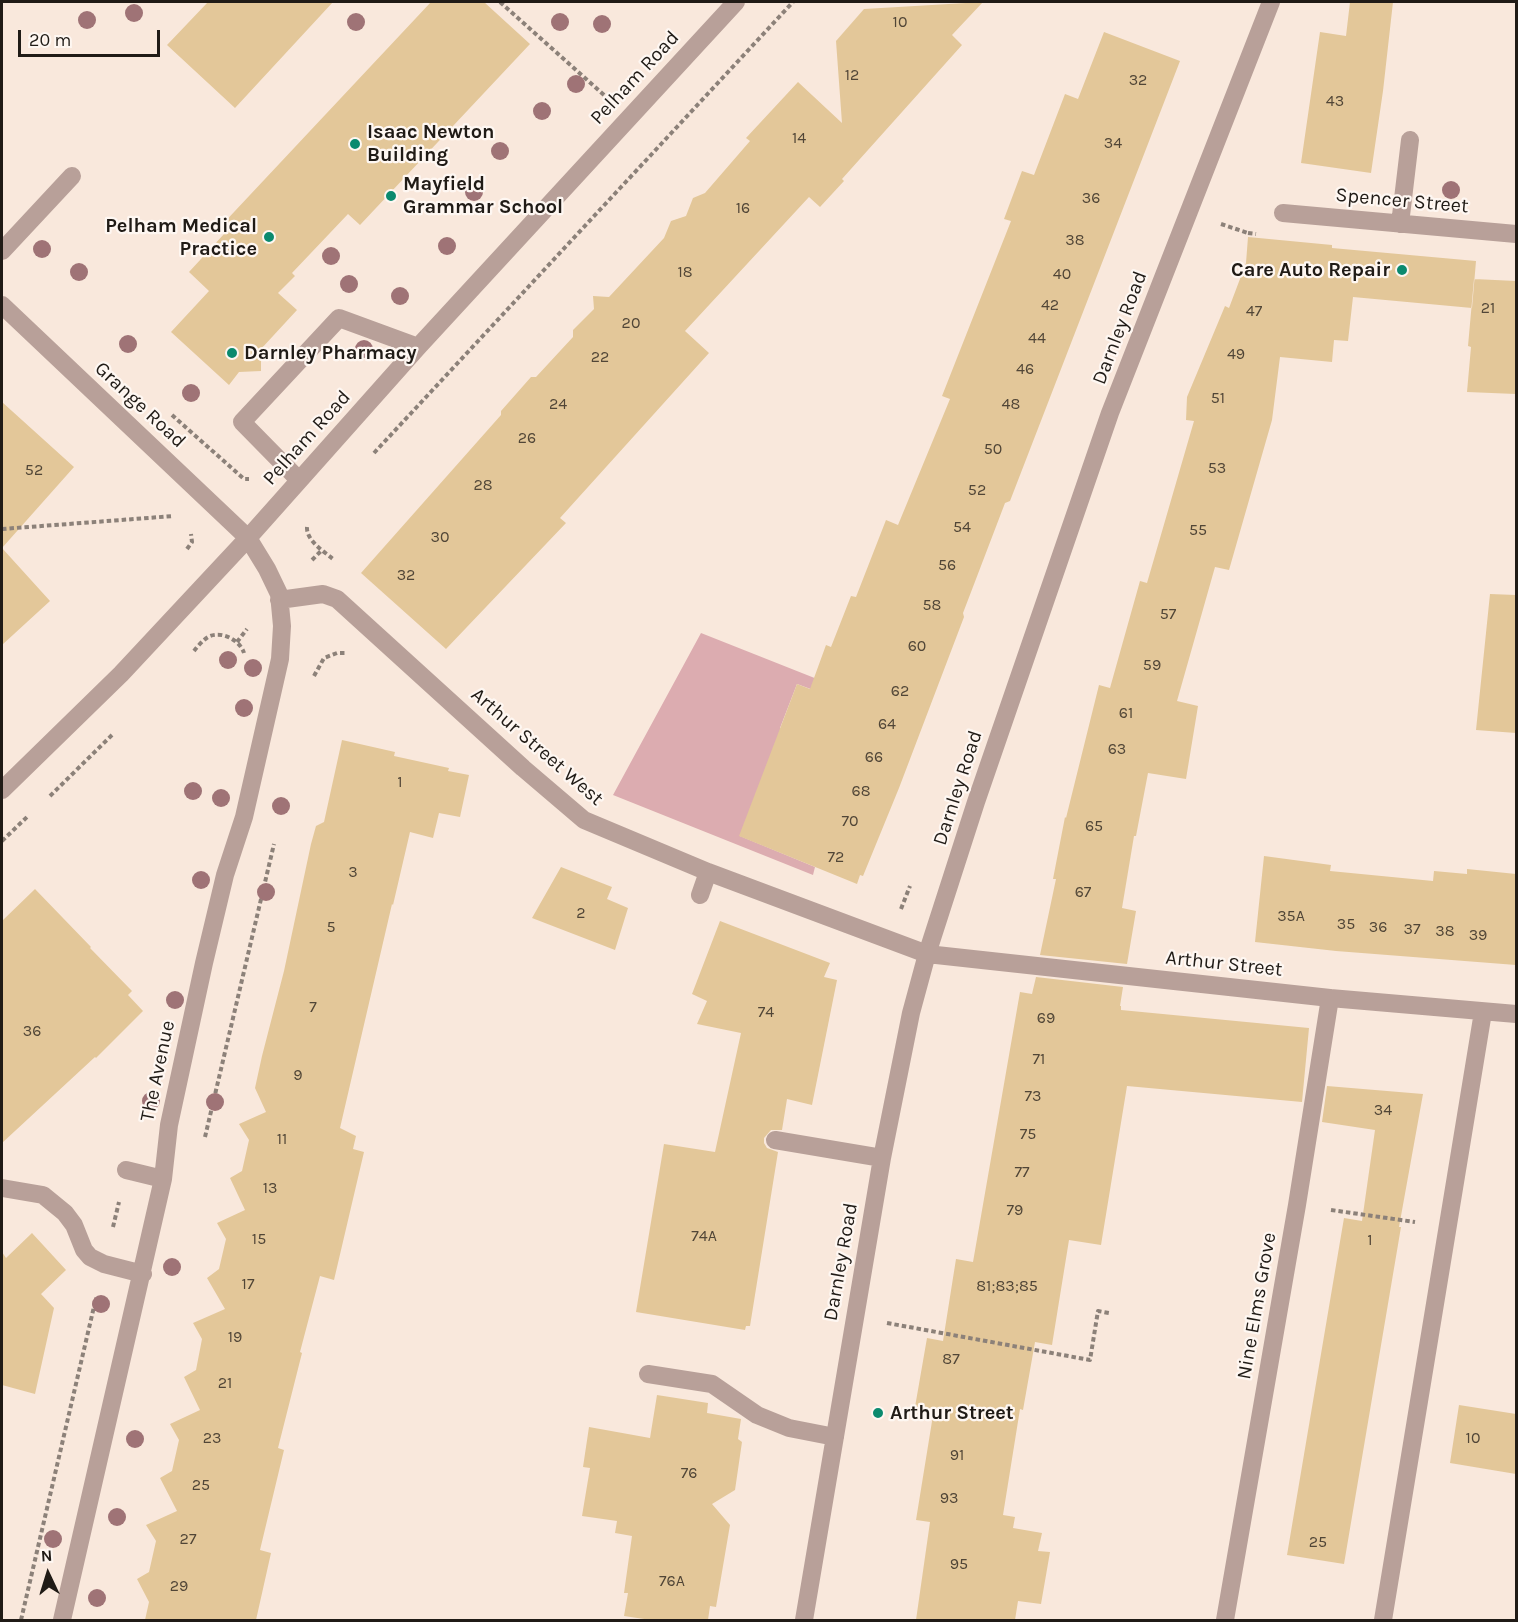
<!DOCTYPE html>
<html>
<head>
<meta charset="utf-8">
<style>
	body { margin:0 }
	#map { position:relative; width:1518px; height:1622px; overflow:hidden; background:#f9e8dc; font-family:Karla,sans-serif }
	canvas { display:block }
	.frame { position:absolute; inset:0; border:3px solid #201b16; pointer-events:none }
	.north { position:absolute; left:18px; top:1544px; width:60px; height:60px; -webkit-text-stroke:4px #fef7f2; paint-order:stroke; rotate:356deg; font-size:16px; font-weight:700; line-height:24px; text-align:center; color:#201b16 }
	.north::after { content:''; display:block; margin:auto; width:21px; height:27px; background:#201b16; clip-path:polygon(50% 0,100% 100%,50% 72%,0 100%) }
	.scale { position:absolute; left:18px; top:30px; width:142px; height:27px; box-sizing:border-box; border:3px solid #201b16; border-top:0; padding-left:8px; font-size:18px; line-height:21px; white-space:nowrap; color:#201b16; -webkit-text-stroke:4px #fef7f2; paint-order:stroke }
</style>
</head>
<body>
<div id="map">
<canvas width="1518" height="1622"></canvas>
<div class="frame"></div>
<div class="north">N</div>
<div class="scale">20 m</div>
</div>
<script>
const c = document.querySelector('canvas').getContext('2d');
c.lineJoin = 'round';
function fill(path, color) {
  c.fillStyle = color;
  c.fill(path, 'evenodd');
}
function stroke(path, color, width, dash) {
  c.strokeStyle = color;
  c.lineWidth = width;
  c.lineCap = dash ? 'butt' : 'round';
  c.setLineDash(dash || []);
  c.stroke(path);
}
function drawText(font, color, halo, rows, align = 'center') {
  c.font = font + ' Karla,sans-serif';
  c.lineWidth = 4.5;
  c.setLineDash([]);
  c.textBaseline = 'middle';
  c.strokeStyle = halo;
  c.fillStyle = color;
  for (const [text, x, y, turn = 0] of rows) {
    c.save();
    c.translate(x, y);
    c.rotate((+turn || 0) * Math.PI / 180);
    c.textAlign = isNaN(turn) ? turn : align;
    if (halo) c.strokeText(text, 0, 0);
    c.fillText(text, 0, 0);
    c.restore();
  }
}
const green = new Path2D(`
	M 701,633 L 865,698 L 862,708 L 797,684 L 780,728 L 821,744 L 740,836 L 815,867 L 813,875 L 613,795 Z`);
const building = new Path2D(`
	M 208,2 L 333,2 L 235,108 L 167,45 Z
	M 431,2 L 484,2 L 530,44 L 360,225 L 348,214 L 292,273 L 295,276 L 278,293 L 297,310 L 261,349 L 261,371 L 239,372 L 229,385 L 171,332 L 209,291 L 189,272 L 224,234 L 219,228 Z
	M 983,2 L 952,35 L 962,45 L 842,179 L 844,181 L 820,207 L 809,197 L 685,331 L 709,353 L 560,518 L 566,523 L 446,649 L 361,573 L 501,415 L 501,411 L 531,377 L 536,377 L 573,337 L 573,330 L 594,309 L 593,296 L 609,297 L 664,238 L 671,221 L 686,216 L 693,198 L 705,193 L 750,141 L 746,138 L 798,82 L 842,123 L 836,41 L 864,9 Z
	M 1350,2 L 1393,2 L 1383,91 L 1371,173 L 1301,163 L 1320,32 L 1346,36 Z
	M 1104,32 L 1180,61 L 1010,501 L 1005,503 L 976,579 L 963,613 L 964,617 L 899,788 L 863,876 L 860,875 L 857,884 L 739,836 L 797,684 L 810,689 L 826,645 L 831,647 L 851,596 L 856,597 L 886,520 L 898,525 L 950,399 L 942,396 L 1011,221 L 1004,219 L 1022,171 L 1034,175 L 1065,94 L 1078,99 Z
	M 1248,237 L 1332,245 L 1332,248 L 1476,261 L 1472,308 L 1353,297 L 1348,341 L 1334,340 L 1332,362 L 1280,357 L 1272,420 L 1229,570 L 1215,567 L 1177,701 L 1198,706 L 1186,779 L 1148,773 L 1136,836 L 1134,836 L 1122,908 L 1136,911 L 1127,964 L 1040,955 L 1056,879 L 1053,879 L 1065,817 L 1066,818 L 1099,685 L 1110,688 L 1140,581 L 1147,583 L 1194,421 L 1186,420 L 1187,397 L 1225,306 L 1229,308 L 1246,263 Z
	M 1474,279 L 1516,281 L 1516,394 L 1467,392 L 1471,347 L 1468,346 Z
	M 2,402 L 74,467 L 2,548 L 50,601 L 2,645 Z
	M 1490,594 L 1516,595 L 1516,733 L 1476,730 Z
	M 342,740 L 395,752 L 394,756 L 449,768 L 448,771 L 469,775 L 460,817 L 439,813 L 433,838 L 410,832 L 393,905 L 392,904 L 340,1128 L 356,1136 L 353,1149 L 364,1152 L 334,1280 L 320,1276 L 300,1352 L 302,1353 L 278,1448 L 284,1450 L 260,1550 L 271,1553 L 256,1620 L 145,1620 L 149,1602 L 137,1579 L 149,1572 L 156,1541 L 146,1525 L 177,1511 L 160,1478 L 172,1471 L 179,1440 L 170,1424 L 200,1410 L 184,1377 L 196,1370 L 202,1339 L 193,1323 L 225,1309 L 207,1278 L 219,1269 L 226,1239 L 217,1223 L 245,1210 L 230,1178 L 242,1171 L 249,1140 L 239,1124 L 266,1112 L 255,1088 L 262,1056 L 284,971 L 311,844 L 316,826 L 324,822 Z
	M 1264,856 L 1331,865 L 1330,871 L 1433,881 L 1434,871 L 1467,874 L 1467,869 L 1516,874 L 1516,965 L 1336,951 L 1255,942 Z
	M 561,867 L 612,887 L 607,899 L 628,908 L 615,950 L 532,918 Z
	M 35,889 L 91,947 L 90,948 L 132,991 L 128,995 L 143,1011 L 96,1058 L 95,1057 L 2,1143 L 2,921 Z
	M 720,921 L 830,963 L 824,977 L 837,980 L 812,1105 L 787,1099 L 782,1130 L 771,1130 L 764,1138 L 764,1143 L 767,1148 L 778,1152 L 750,1326 L 746,1326 L 745,1330 L 636,1312 L 664,1144 L 715,1152 L 741,1033 L 697,1024 L 707,1001 L 692,994 Z
	M 1036,977 L 1123,987 L 1120,1006 L 1121,1006 L 1121,1010 L 1309,1028 L 1302,1102 L 1127,1086 L 1101,1245 L 1069,1240 L 1052,1345 L 1035,1342 L 1023,1410 L 1020,1409 L 1003,1515 L 1015,1517 L 1013,1528 L 1042,1533 L 1038,1551 L 1050,1552 L 1041,1604 L 1018,1601 L 1015,1620 L 916,1620 L 930,1522 L 916,1520 L 934,1409 L 915,1407 L 927,1338 L 943,1341 L 956,1259 L 973,1262 L 1020,992 L 1032,994 Z
	M 1327,1086 L 1423,1094 L 1399,1227 L 1401,1227 L 1344,1564 L 1287,1555 L 1344,1218 L 1362,1221 L 1375,1130 L 1322,1122 Z
	M 32,1233 L 66,1270 L 41,1294 L 54,1308 L 35,1394 L 2,1385 L 2,1252 L 6,1258 Z
	M 657,1395 L 708,1403 L 707,1413 L 741,1419 L 738,1439 L 742,1442 L 735,1490 L 712,1504 L 730,1525 L 716,1607 L 710,1606 L 708,1620 L 651,1620 L 624,1616 L 628,1593 L 624,1593 L 632,1536 L 615,1533 L 617,1521 L 582,1516 L 590,1468 L 583,1467 L 589,1427 L 650,1438 Z
	M 1459,1405 L 1516,1414 L 1516,1474 L 1450,1463 Z`);
const path = new Path2D(`
	M 500,2 L 604,95
	M 1221,224 L 1248,233
	M 1248,233 L 1256,234
	M 172,415 L 244,479 L 249,479
	M 374,453 L 793,2
	M 307,527 C 306,540 323,551 333,559
	M 2,529 L 174,516
	M 187,549 L 192,542 L 191,534
	M 312,560 L 322,550
	M 237,642 L 247,629
	M 194,651 C 198,646 203,640 208,637 C 221,630 240,640 244,653
	M 314,676 L 324,658 L 337,653 L 346,653
	M 50,796 L 113,734
	M 2,841 L 27,817
	M 901,909 L 910,886
	M 205,1137 L 274,844
	M 1331,1210 L 1415,1222
	M 113,1227 L 119,1202
	M 887,1323 L 1090,1360 L 1098,1311 L 1109,1313
	M 21,1620 L 96,1298`);
const minor = new Path2D(`
	M 1283,213 L 1516,234
	M 1400,224 L 1410,140
	M 2,251 L 72,176
	M 2,305 L 248,538 L 267,569 L 279,594 L 282,626 L 280,659 L 244,817 L 225,875 L 204,963 L 169,1125 L 163,1179 L 62,1620
	M 299,480 L 242,422 L 339,318 L 418,347
	M 279,600 L 323,594 L 337,599 L 523,768 L 584,820 L 708,872 L 927,954 L 1330,998 L 1516,1014
	M 2,790 L 121,674 L 248,538 L 418,347 L 736,2
	M 700,895 L 708,872
	M 775,1140 L 882,1158
	M 126,1170 L 163,1179
	M 2,1188 L 43,1195 L 65,1213 L 74,1225 L 84,1250 L 90,1257 L 104,1264 L 143,1274
	M 648,1374 L 712,1384 L 757,1415 L 789,1428 L 835,1437
	M 804,1620 L 882,1158 L 911,1013 L 927,954 L 976,802 L 1110,413 L 1271,2
	M 1225,1620 L 1297,1205 L 1330,998
	M 1383,1620 L 1483,1012`);
const trees = [
	[134,13],
	[87,20],
	[356,22],
	[560,22],
	[602,24],
	[576,84],
	[542,111],
	[500,151],
	[1451,190],
	[474,192],
	[447,246],
	[42,249],
	[331,256],
	[79,272],
	[349,284],
	[400,296],
	[128,344],
	[364,349],
	[191,393],
	[228,660],
	[253,668],
	[244,708],
	[193,791],
	[221,798],
	[281,806],
	[201,880],
	[266,892],
	[175,1000],
	[151,1101],
	[215,1102],
	[172,1267],
	[101,1304],
	[135,1439],
	[117,1517],
	[53,1539],
	[97,1598]
];
const markers = [
	[355,144,6,"#0b8a6e"],
	[391,196,6,"#0b8a6e"],
	[269,237,6,"#0b8a6e"],
	[1402,270,6,"#0b8a6e"],
	[232,353,6,"#0b8a6e"],
	[878,1413,6,"#0b8a6e"]
];
const numberNames = [
	["10",900,22],
	["12",852,75],
	["32",1138,80],
	["43",1335,101],
	["14",799,138],
	["34",1113,143],
	["36",1091,198],
	["16",743,208],
	["38",1075,240],
	["18",685,272],
	["40",1062,274],
	["42",1050,305],
	["21",1488,308],
	["47",1254,311],
	["20",631,323],
	["44",1037,338],
	["49",1236,354],
	["22",600,357],
	["46",1025,369],
	["51",1218,398],
	["24",558,404],
	["48",1011,404],
	["26",527,438],
	["50",993,449],
	["53",1217,468],
	["52",34,470],
	["28",483,485],
	["52",977,490],
	["54",962,527],
	["55",1198,530],
	["30",440,537],
	["56",947,565],
	["32",406,575],
	["58",932,605],
	["57",1168,614],
	["60",917,646],
	["59",1152,665],
	["62",900,691],
	["61",1126,713],
	["64",887,724],
	["63",1117,749],
	["66",874,757],
	["1",400,782],
	["68",861,791],
	["70",850,821],
	["65",1094,826],
	["72",836,857],
	["3",353,872],
	["67",1083,892],
	["2",581,913],
	["35A",1291,916],
	["35",1346,924],
	["5",331,927],
	["36",1378,927],
	["37",1412,929],
	["38",1445,931],
	["39",1478,935],
	["7",313,1007],
	["74",766,1012],
	["69",1046,1018],
	["36",32,1031],
	["71",1039,1059],
	["9",298,1075],
	["73",1033,1096],
	["34",1383,1110],
	["75",1028,1134],
	["11",282,1139],
	["77",1022,1172],
	["13",270,1188],
	["79",1015,1210],
	["74A",704,1236],
	["15",259,1239],
	["1",1370,1240],
	["17",248,1284],
	["81;83;85",1007,1286],
	["19",235,1337],
	["87",951,1359],
	["21",225,1383],
	["23",212,1438],
	["10",1473,1438],
	["91",957,1455],
	["76",689,1473],
	["25",201,1485],
	["93",949,1498],
	["27",188,1539],
	["25",1318,1542],
	["95",959,1564],
	["76A",672,1581],
	["29",179,1586]
];
const streetNames = [
	["Pelham Road",635,78,-47],
	["Spencer Street",1402,201,5],
	["Darnley Road",1120,328,-69],
	["Grange Road",140,405,43],
	["Pelham Road",307,438,-48],
	["Arthur Street West",537,747,41],
	["Darnley Road",958,788,-72],
	["Arthur Street",1224,964,6],
	["The Avenue",158,1071,-78],
	["Darnley Road",841,1262,-80],
	["Nine Elms Grove",1257,1306,-80]
];
const poiNames = [
	["Isaac Newton",367,132],
	["Building",367,155],
	["Mayfield",403,184],
	["Grammar School",403,207],
	["Pelham Medical",257,226,"right"],
	["Practice",257,249,"right"],
	["Care Auto Repair",1390,270,"right"],
	["Darnley Pharmacy",244,353],
	["Arthur Street",890,1413]
];
fill(green, '#dcacb0');
fill(building, '#e3c799');
stroke(path, '#8c8179', 4, [4.5, 3]);
stroke(minor, '#b8a099', 18);
c.fillStyle = '#9f7376';
for (const [x, y] of trees) {
  c.beginPath();
  c.arc(x, y, 9, 0, 2 * Math.PI);
  c.fill();
}
for (const [x, y, r, color] of markers) {
  const dot = new Path2D();
  dot.arc(x, y, r, 0, 2 * Math.PI);
  c.fillStyle = color;
  c.fill(dot);
  stroke(dot, '#fef7f2', 2);
}
drawText('16px', '#514637', null, numberNames);
drawText('20px', '#201b16', '#fef7f2', streetNames);
drawText('bold 20px', '#201b16', '#fef7f2', poiNames, 'left');
</script>
</body>
</html>
